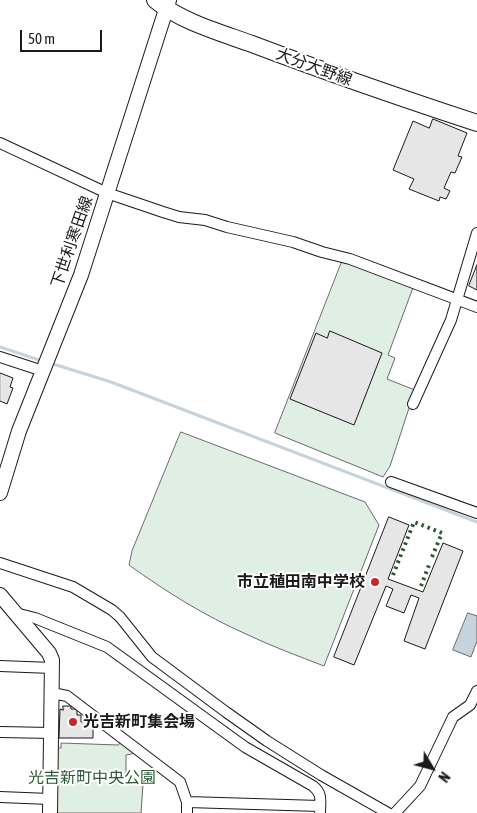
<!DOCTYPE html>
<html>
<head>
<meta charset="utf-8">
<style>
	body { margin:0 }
	#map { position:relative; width:477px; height:813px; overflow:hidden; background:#fff; font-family:"Asap Condensed",sans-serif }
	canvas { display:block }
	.north { position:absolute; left:407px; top:743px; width:50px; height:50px; -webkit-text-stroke:4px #fff; paint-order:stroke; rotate:127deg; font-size:14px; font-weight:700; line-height:20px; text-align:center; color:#1a1a1a }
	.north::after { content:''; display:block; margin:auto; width:18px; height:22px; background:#1a1a1a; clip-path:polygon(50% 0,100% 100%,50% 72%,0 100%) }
	.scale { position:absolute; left:20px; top:30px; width:82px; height:22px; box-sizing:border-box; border:2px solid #1a1a1a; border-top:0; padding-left:6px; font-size:15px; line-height:18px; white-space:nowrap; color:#1a1a1a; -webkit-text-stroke:4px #fff; paint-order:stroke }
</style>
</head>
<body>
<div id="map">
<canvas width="477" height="813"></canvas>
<div class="north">N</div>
<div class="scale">50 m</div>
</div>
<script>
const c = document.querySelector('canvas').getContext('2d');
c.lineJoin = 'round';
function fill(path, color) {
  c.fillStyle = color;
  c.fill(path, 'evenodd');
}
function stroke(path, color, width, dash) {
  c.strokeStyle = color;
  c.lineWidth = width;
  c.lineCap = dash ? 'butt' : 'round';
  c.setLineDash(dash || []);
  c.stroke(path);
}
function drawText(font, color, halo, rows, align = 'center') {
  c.font = font + ' "Asap Condensed","Noto Sans JP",sans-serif';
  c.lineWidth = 4;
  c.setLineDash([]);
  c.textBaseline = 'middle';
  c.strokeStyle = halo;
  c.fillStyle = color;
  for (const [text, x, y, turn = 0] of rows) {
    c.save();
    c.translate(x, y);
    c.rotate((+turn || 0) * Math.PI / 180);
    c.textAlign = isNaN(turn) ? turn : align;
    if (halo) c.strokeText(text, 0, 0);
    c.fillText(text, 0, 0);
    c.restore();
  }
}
const green = new Path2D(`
	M 343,259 L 414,285 L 388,355 L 395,358 L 387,379 L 415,390 L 390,466 L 383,477 L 275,433 Z
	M 181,432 L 365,502 L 379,525 L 324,666 C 298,656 271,646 246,634 C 205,616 165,591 129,565 L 132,551 Z
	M 121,742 L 136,753 L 126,755 L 126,773 L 143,784 L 141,813 L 56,813 L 57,748 L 61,748 L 61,743 L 118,745 Z`);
const water = new Path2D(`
	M 468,613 L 477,616 L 477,641 L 471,657 L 453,650 Z`);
const stream = new Path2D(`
	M 0,347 L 42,361
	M 50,363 L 111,382 L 477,522`);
const building = new Path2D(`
	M 433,119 L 467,133 L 458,156 L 462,157 L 455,173 L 451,172 L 444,188 L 450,191 L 446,199 L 440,197 L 439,201 L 409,189 L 414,179 L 393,170 L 413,121 L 429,128 Z
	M 477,265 L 477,290 L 469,286 Z
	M 330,331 L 382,353 L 354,425 L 290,399 L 316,333 L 327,338 Z
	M 0,373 L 13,378 L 10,387 L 13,388 L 7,404 L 0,401 Z
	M 389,517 L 409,525 L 388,579 L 423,592 L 443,543 L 463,551 L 425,649 L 404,641 L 419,598 L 411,595 L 404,613 L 386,606 L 393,589 L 386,586 L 354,665 L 334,657 Z
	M 63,706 L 71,706 L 71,709 L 77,709 L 77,715 L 81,715 L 81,722 L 93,722 L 93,738 L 59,738 L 60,709 L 63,710 Z`);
const street = new Path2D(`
	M 0,143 L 107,193 L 163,212 L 179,217 L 205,220 L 227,227 L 293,242 L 322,252 L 350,259 L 477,307
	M 0,357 L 43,371
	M 413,404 L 451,320 L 477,233
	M 391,482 L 477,513
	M 0,563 L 73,587 L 112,610 L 120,617 L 152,657 L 226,712 L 267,741 L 321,775 L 388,813
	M 15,613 L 35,618 L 107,647 L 245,747 L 313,786 C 323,794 320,801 320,813
	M 0,666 L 52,668
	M 52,693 L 67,696 L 180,782 L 187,802 L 187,813
	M 0,732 L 51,733
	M 0,797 L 50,799
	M 187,802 L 320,806
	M 395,813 L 420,786 L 453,717 L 470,705 L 477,691`);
const secondary = new Path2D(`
	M 0,493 L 19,431 L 81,275 L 169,0
	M 0,595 L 49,653 L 52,660 L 50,813`);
const primary = new Path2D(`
	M 155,0 C 182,22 219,32 252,44 C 326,72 401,98 477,123`);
const hedge = new Path2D(`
	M 393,575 L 414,522 L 442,533 L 432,557
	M 421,586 L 429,565`);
const markers = [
	[375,582,5,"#c62828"],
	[73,722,5,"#c62828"]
];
const streetNames = [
	["大分大野線",314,67,20],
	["下世利寒田線",72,242,-71]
];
const poiNames = [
	["市立稙田南中学校",365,582],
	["光吉新町集会場",83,722,"left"]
];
const parkNames = [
	["光吉新町中央公園",92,778]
];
fill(green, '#e0efe3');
stroke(green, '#6a6a6a', 1);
fill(water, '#c6d2dc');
stroke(water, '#6a6a6a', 1);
stroke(stream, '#c6d2dc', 3);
fill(building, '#e6e6e6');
stroke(building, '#1a1a1a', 1);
stroke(street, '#1a1a1a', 12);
stroke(secondary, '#1a1a1a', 16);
stroke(primary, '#1a1a1a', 18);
stroke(street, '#fff', 10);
stroke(secondary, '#fff', 14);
stroke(primary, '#fff', 16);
stroke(hedge, '#2b5a34', 4, [2.5, 4]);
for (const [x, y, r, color] of markers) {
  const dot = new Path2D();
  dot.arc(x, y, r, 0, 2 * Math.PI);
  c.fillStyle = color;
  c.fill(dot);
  stroke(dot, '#fff', 2);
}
drawText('16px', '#1a1a1a', '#fff', streetNames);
drawText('bold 16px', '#1a1a1a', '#fff', poiNames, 'right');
drawText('16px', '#2b5a34', '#fff', parkNames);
</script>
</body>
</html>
